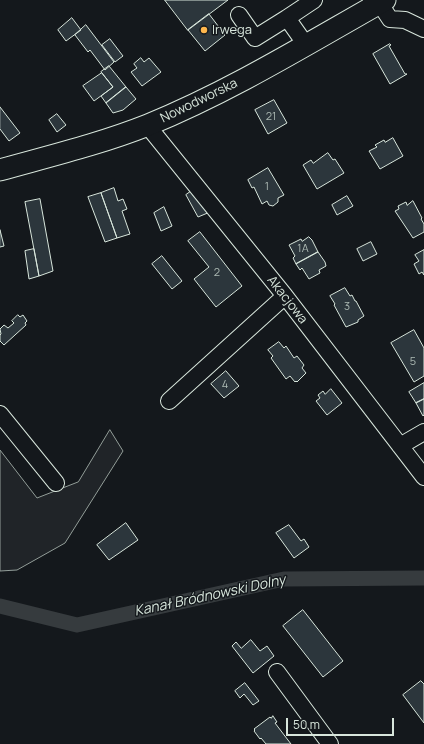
<!DOCTYPE html>
<html>
<head>
<meta charset="utf-8">
<style>
	body { margin:0 }
	#map { position:relative; width:424px; height:744px; overflow:hidden; background:#14181c; font-family:Manrope,sans-serif }
	canvas { display:block }
	.scale { position:absolute; left:286px; top:718px; width:108px; height:18px; box-sizing:border-box; border:2px solid #d8e6dc; border-top:0; padding-left:5px; font-size:12px; line-height:14px; white-space:nowrap; color:#d8e6dc; -webkit-text-stroke:3px #14181c; paint-order:stroke }
</style>
</head>
<body>
<div id="map">
<canvas width="424" height="744"></canvas>
<div class="scale">50 m</div>
</div>
<script>
const c = document.querySelector('canvas').getContext('2d');
c.lineJoin = 'round';
function fill(path, color) {
  c.fillStyle = color;
  c.fill(path, 'evenodd');
}
function stroke(path, color, width, dash) {
  c.strokeStyle = color;
  c.lineWidth = width;
  c.lineCap = dash ? 'butt' : 'round';
  c.setLineDash(dash || []);
  c.stroke(path);
}
function drawText(font, color, halo, rows, align = 'center') {
  c.font = font + ' Manrope,sans-serif';
  c.lineWidth = 3;
  c.setLineDash([]);
  c.textBaseline = 'middle';
  c.strokeStyle = halo;
  c.fillStyle = color;
  for (const [text, x, y, turn = 0] of rows) {
    c.save();
    c.translate(x, y);
    c.rotate((+turn || 0) * Math.PI / 180);
    c.textAlign = isNaN(turn) ? turn : align;
    if (halo) c.strokeText(text, 0, 0);
    c.fillText(text, 0, 0);
    c.restore();
  }
}
const green = new Path2D(`
	M 110,430 L 123,451 L 65,543 L 17,570 L 0,571 L 0,450 L 37,498 L 78,482 Z`);
const canal = new Path2D(`
	M 0,606 L 77,625 L 284,579 L 424,578`);
const building = new Path2D(`
	M 165,0 L 228,0 L 188,30 Z
	M 209,14 L 225,35 L 205,51 L 188,30 Z
	M 72,18 L 81,30 L 66,41 L 58,30 Z
	M 86,25 L 114,62 L 105,70 L 90,50 L 88,52 L 75,35 Z
	M 110,39 L 123,56 L 115,62 L 102,45 Z
	M 390,44 L 391,45 L 389,46 L 405,74 L 407,74 L 390,84 L 373,54 Z
	M 141,58 L 144,62 L 149,58 L 161,72 L 142,86 L 131,72 L 137,68 L 134,64 Z
	M 109,66 L 126,87 L 106,103 L 101,96 L 113,87 L 101,72 Z
	M 102,73 L 113,87 L 94,101 L 83,86 Z
	M 126,87 L 136,99 L 123,110 L 113,113 L 106,103 Z
	M 274,100 L 287,123 L 268,134 L 255,110 Z
	M 0,107 L 20,133 L 9,141 L 0,129 Z
	M 57,114 L 66,125 L 57,132 L 49,120 Z
	M 393,138 L 403,156 L 380,169 L 369,151 L 377,147 L 375,145 L 384,140 L 385,142 Z
	M 328,153 L 333,160 L 335,159 L 344,173 L 317,189 L 303,165 L 311,160 L 313,163 Z
	M 268,168 L 284,195 L 278,198 L 278,202 L 273,206 L 269,205 L 267,201 L 262,204 L 254,187 L 252,188 L 248,180 Z
	M 114,188 L 118,201 L 123,199 L 127,209 L 122,211 L 130,234 L 117,238 L 101,193 Z
	M 193,190 L 210,212 L 198,217 L 186,195 Z
	M 101,193 L 117,238 L 105,242 L 88,197 Z
	M 347,196 L 353,206 L 337,215 L 332,205 Z
	M 40,199 L 53,271 L 39,276 L 25,202 Z
	M 413,201 L 422,218 L 421,219 L 424,224 L 424,232 L 413,238 L 395,211 L 399,209 L 398,206 L 406,202 L 407,205 Z
	M 164,207 L 172,226 L 161,231 L 154,213 Z
	M 0,230 L 4,246 L 0,247 Z
	M 200,232 L 242,286 L 216,307 L 194,279 L 209,267 L 188,241 Z
	M 309,237 L 312,240 L 318,252 L 296,264 L 293,258 L 295,256 L 289,245 L 301,239 L 302,241 Z
	M 371,242 L 377,254 L 363,261 L 357,249 Z
	M 34,249 L 39,276 L 29,279 L 25,251 Z
	M 424,250 L 424,275 L 422,272 L 419,274 L 414,264 L 419,261 L 415,255 Z
	M 318,252 L 325,262 L 326,266 L 319,270 L 320,273 L 309,279 L 302,268 L 300,270 L 296,264 Z
	M 162,256 L 182,281 L 172,289 L 152,264 Z
	M 345,288 L 350,296 L 352,295 L 355,301 L 356,301 L 364,316 L 358,320 L 358,322 L 346,327 L 334,305 L 335,304 L 330,296 Z
	M 18,315 L 20,317 L 23,315 L 27,321 L 25,323 L 26,325 L 4,345 L 0,341 L 0,335 L 1,334 L 0,329 L 4,325 L 8,328 L 14,323 L 12,321 Z
	M 414,330 L 424,348 L 424,376 L 414,382 L 391,343 Z
	M 279,342 L 284,348 L 286,346 L 294,358 L 297,356 L 304,365 L 302,368 L 306,373 L 297,382 L 296,381 L 295,382 L 290,376 L 286,379 L 271,358 L 273,356 L 268,350 Z
	M 226,371 L 239,386 L 224,398 L 211,384 Z
	M 424,383 L 424,399 L 416,403 L 409,392 Z
	M 331,389 L 342,403 L 327,415 L 316,401 L 320,398 L 318,395 L 323,391 L 325,394 Z
	M 424,399 L 424,415 L 423,416 L 416,403 Z
	M 126,523 L 138,540 L 109,560 L 97,545 Z
	M 289,525 L 301,541 L 304,539 L 309,547 L 294,558 L 276,533 Z
	M 303,610 L 343,661 L 323,677 L 283,626 Z
	M 251,640 L 260,651 L 267,646 L 274,656 L 253,673 L 232,646 L 236,642 L 241,648 Z
	M 421,681 L 424,684 L 424,723 L 403,695 Z
	M 245,683 L 259,701 L 253,705 L 244,694 L 240,698 L 235,691 Z
	M 273,716 L 277,722 L 275,723 L 291,744 L 266,744 L 261,738 L 260,739 L 254,731 L 255,730 L 254,729 L 270,717 L 271,718 Z`);
const minor = new Path2D(`
	M 371,0 L 375,6 L 384,10 L 390,19 L 405,20 L 424,29
	M 239,15 L 255,38 L 287,18 L 306,45
	M 287,18 L 314,0
	M 147,125 L 285,296 L 424,477
	M 169,401 L 285,296
	M 0,414 L 56,483
	M 400,446 L 424,432
	M 277,672 L 330,744`);
const major = new Path2D(`
	M 0,170 C 50,156 100,144 148,125 C 231,91 307,44 385,0`);
const markers = [
	[204,30,4,"#ffb74d"]
];
const numberNames = [
	["21",271,117],
	["1",267,187],
	["1A",303,249],
	["2",217,273],
	["3",347,307],
	["5",413,362],
	["4",225,385]
];
const poiNames = [
	["Irwega",212,30]
];
const streetNames = [
	["Nowodworska",199,101,-26],
	["Akacjowa",287,300,52]
];
const waterNames = [
	["Kanał Bródnowski Dolny",210,596,-12]
];
fill(green, '#202428');
stroke(green, '#939e99', 1);
stroke(canal, '#363b3e', 15);
fill(building, '#2c363c');
stroke(building, '#d8e6dc', 1);
stroke(minor, '#d8e6dc', 18);
stroke(major, '#d8e6dc', 23);
stroke(minor, '#14181c', 16);
stroke(major, '#14181c', 21);
for (const [x, y, r, color] of markers) {
  const dot = new Path2D();
  dot.arc(x, y, r, 0, 2 * Math.PI);
  c.fillStyle = color;
  c.fill(dot);
  stroke(dot, '#14181c', 1.5);
}
drawText('11px', '#adbab4', null, numberNames);
drawText('13px', '#d8e6dc', '#14181c', poiNames, 'left');
drawText('13px', '#d8e6dc', '#14181c', streetNames);
drawText('italic 14px', '#d8e6dc', '#14181c', waterNames);
</script>
</body>
</html>
